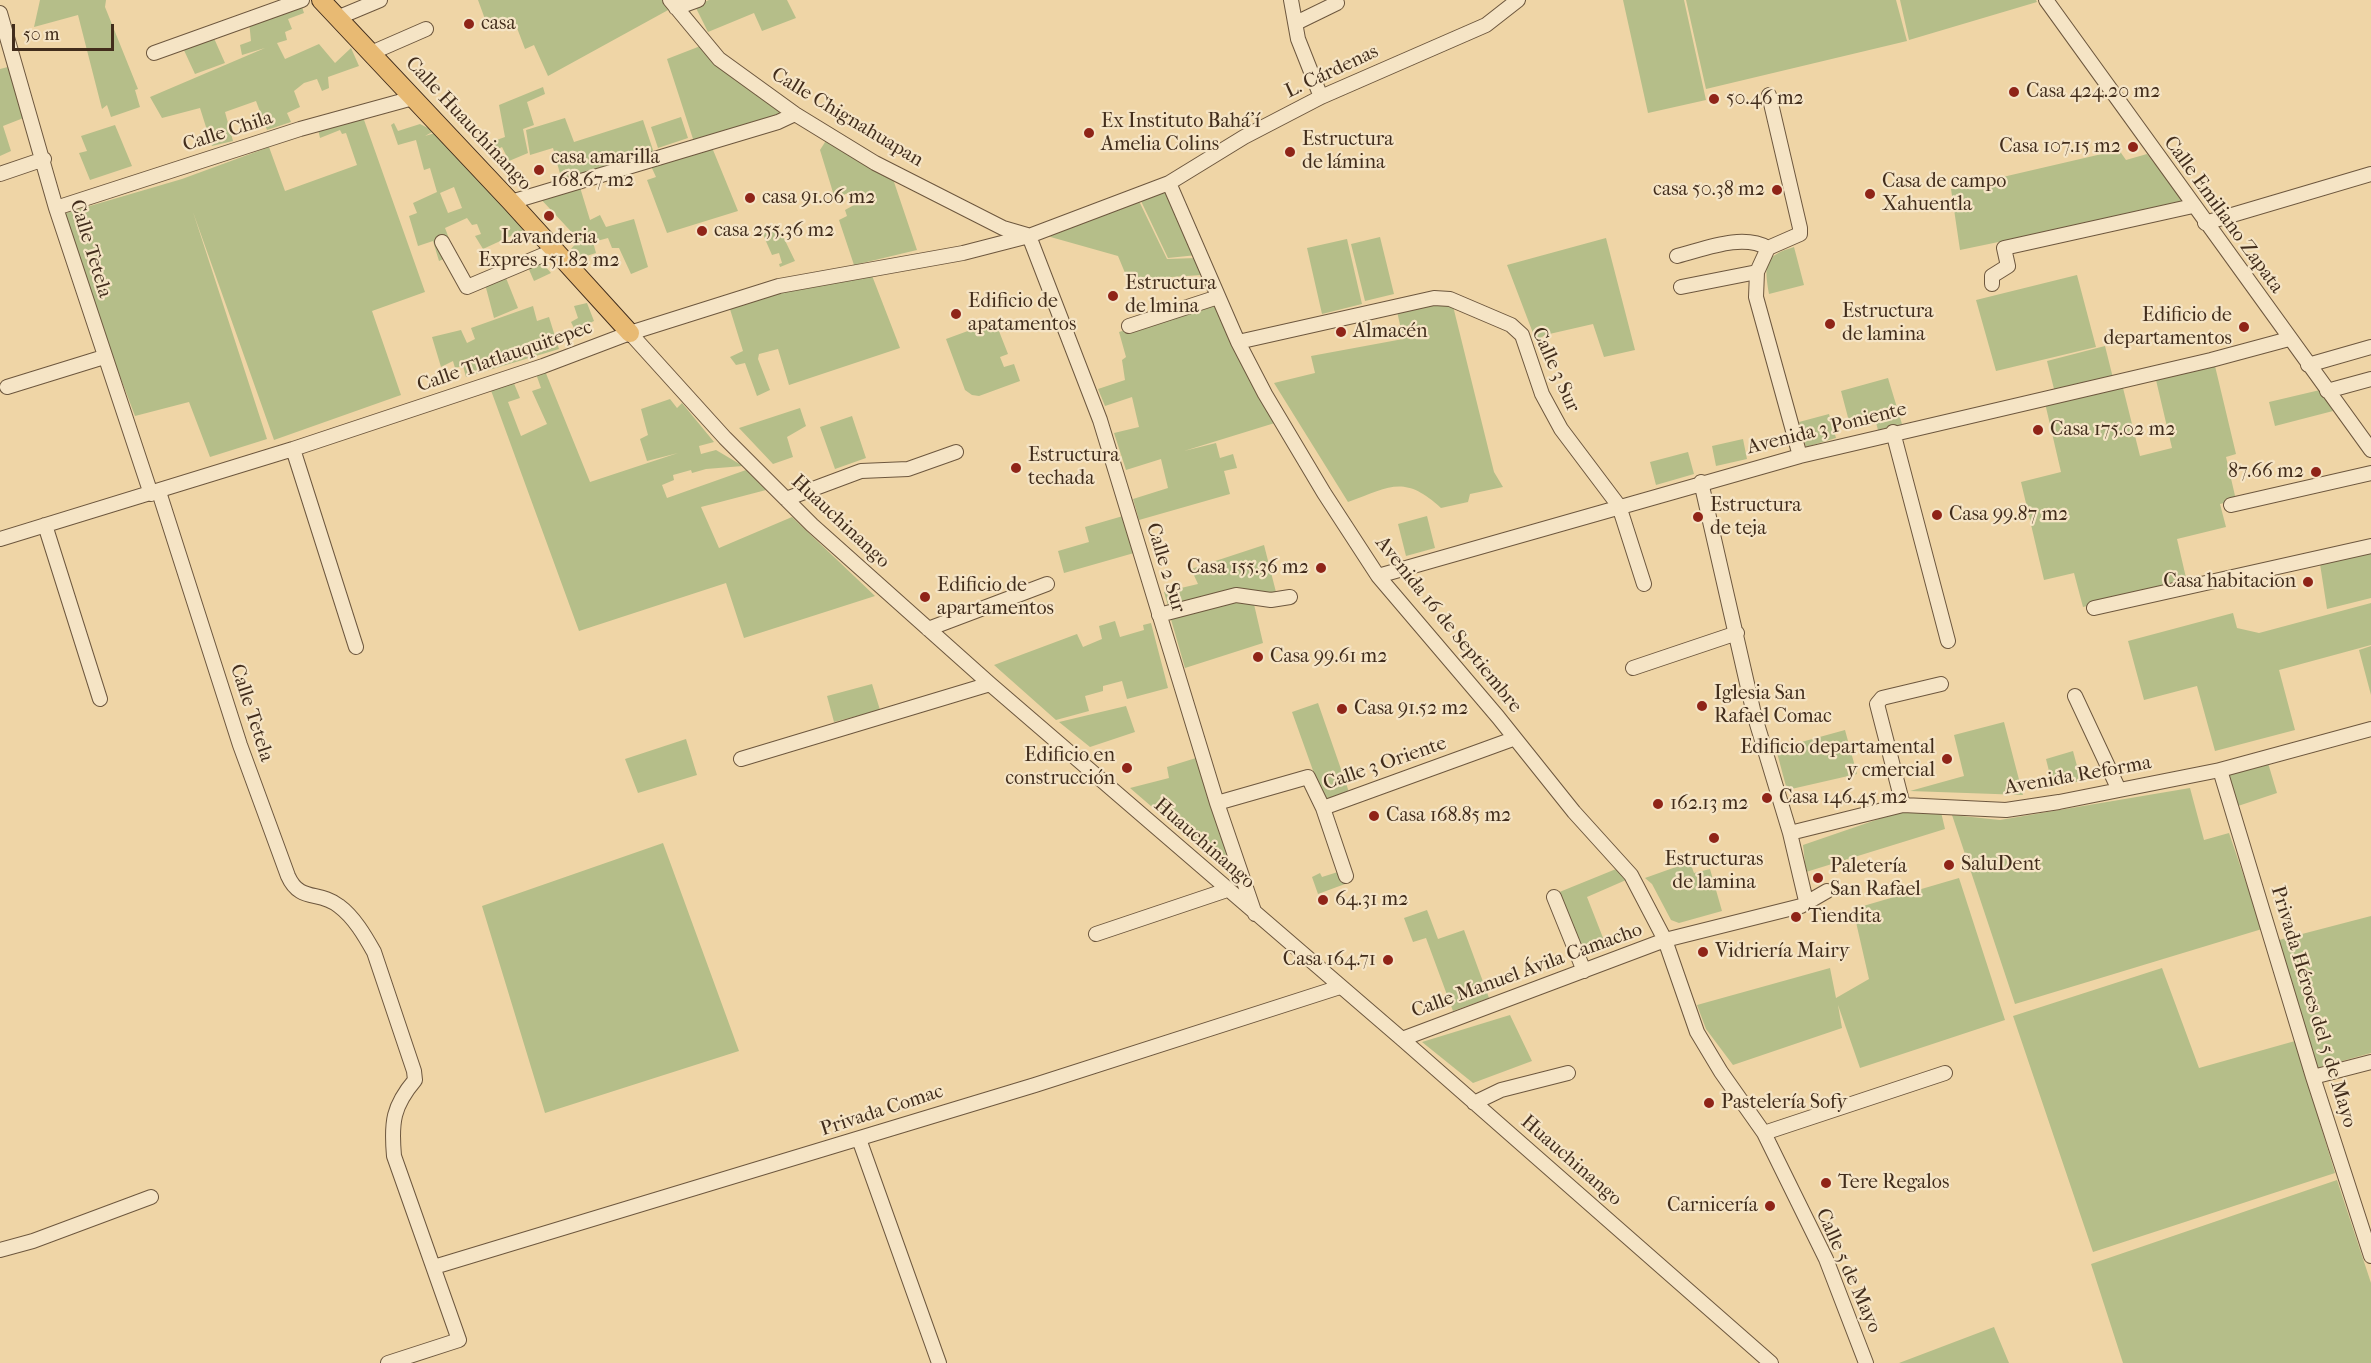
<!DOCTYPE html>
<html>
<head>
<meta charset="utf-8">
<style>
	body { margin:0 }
	#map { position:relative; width:2371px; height:1363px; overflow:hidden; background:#efd5a6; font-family:"IM FELL French Canon",serif }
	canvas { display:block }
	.scale { position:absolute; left:12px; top:24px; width:102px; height:27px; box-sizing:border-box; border:3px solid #422d1c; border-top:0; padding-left:8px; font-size:18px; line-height:21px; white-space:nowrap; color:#422d1c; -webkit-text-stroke:4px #f5e4c5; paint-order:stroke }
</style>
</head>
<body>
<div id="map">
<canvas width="2371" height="1363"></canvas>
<div class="scale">50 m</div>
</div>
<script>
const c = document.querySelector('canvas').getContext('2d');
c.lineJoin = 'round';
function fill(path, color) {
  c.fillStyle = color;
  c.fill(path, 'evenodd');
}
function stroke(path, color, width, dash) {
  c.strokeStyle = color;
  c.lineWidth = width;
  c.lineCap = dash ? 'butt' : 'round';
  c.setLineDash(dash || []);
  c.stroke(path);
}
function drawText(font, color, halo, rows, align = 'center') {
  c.font = font + ' "IM FELL French Canon",serif';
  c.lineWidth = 4.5;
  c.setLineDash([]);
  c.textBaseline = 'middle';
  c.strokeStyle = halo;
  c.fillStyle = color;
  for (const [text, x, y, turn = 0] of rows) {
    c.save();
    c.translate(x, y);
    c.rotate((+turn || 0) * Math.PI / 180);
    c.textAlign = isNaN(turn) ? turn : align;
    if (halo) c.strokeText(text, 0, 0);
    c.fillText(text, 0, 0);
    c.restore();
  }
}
const green = new Path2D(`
	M 40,0 L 106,0 L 105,7 L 138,89 L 135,90 L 140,107 L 111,117 L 107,105 L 102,109 L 78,15 L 34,27 Z
	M 478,0 L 662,0 L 670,9 L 548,76 L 534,45 L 525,49 L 514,20 L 489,30 Z
	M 709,0 L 787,0 L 796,18 L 762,31 L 754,13 L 708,32 L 695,6 Z
	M 1623,0 L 1684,0 L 1706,100 L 1648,113 Z
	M 1686,0 L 1896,0 L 1907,41 L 1706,89 Z
	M 1900,0 L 2036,0 L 2037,2 L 1909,40 Z
	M 300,1 L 304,13 L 288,19 L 292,29 L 285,32 L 287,40 L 277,43 L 285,59 L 319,44 L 335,63 L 351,48 L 359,66 L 328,77 L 329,88 L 322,91 L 317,79 L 304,83 L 294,91 L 300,107 L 287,113 L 291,122 L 267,130 L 256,101 L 225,112 L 233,141 L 212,146 L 200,108 L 162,118 L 150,97 L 265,48 L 242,55 L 240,45 L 251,41 L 249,21 Z
	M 213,36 L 225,63 L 195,74 L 182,46 Z
	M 703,45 L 788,114 L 694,142 L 667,59 Z
	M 8,67 L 26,117 L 3,126 L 11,151 L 0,156 L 0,69 Z
	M 543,87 L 545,94 L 527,102 L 534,125 L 523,129 L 528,153 L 509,161 L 502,147 L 494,151 L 491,142 L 505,137 L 499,105 Z
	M 363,117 L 425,292 L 372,311 L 401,395 L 274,440 L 193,212 L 267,439 L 210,457 L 189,402 L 135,416 L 59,215 L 182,179 L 269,147 L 285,191 L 357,165 L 346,133 L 342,134 L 340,130 L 320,138 L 318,129 Z
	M 681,117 L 688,138 L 658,148 L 651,127 Z
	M 565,118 L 574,142 L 643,120 L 654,153 L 562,181 L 553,148 L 530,155 L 526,130 Z
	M 394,123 L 398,131 L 420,124 L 434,131 L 425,136 L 435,133 L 524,230 L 483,249 L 475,236 L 481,234 L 477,224 L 472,225 L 467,218 L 445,228 L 455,254 L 439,261 L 433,241 L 418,246 L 409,216 L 417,213 L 413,203 L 437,192 L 430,168 L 424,170 L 416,140 L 398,145 L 391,125 ZM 454,187 L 462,208 L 448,213 L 440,193 Z
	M 115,125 L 132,166 L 90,180 L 79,153 L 87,151 L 81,136 Z
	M 827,139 L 892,176 L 917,250 L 854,265 L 839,220 L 847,216 L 845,210 L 854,205 L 848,193 L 835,199 L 820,150 Z
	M 711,145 L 738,211 L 667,233 L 647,180 L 656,177 L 650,164 Z
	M 2119,150 L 2126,160 L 2147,154 L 2186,203 L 1960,250 L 1951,189 Z
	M 579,184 L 590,220 L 600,215 L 606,227 L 634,219 L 648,267 L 631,274 L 619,248 L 612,248 L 608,238 L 593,242 L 596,253 L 577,259 L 571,249 L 579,240 L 537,195 Z
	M 1168,190 L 1197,255 L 1168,258 L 1141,201 Z
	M 1139,201 L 1167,259 L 1196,258 L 1201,275 L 1128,280 L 1118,256 L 1047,236 Z
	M 777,224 L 795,261 L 780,267 L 779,264 L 782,263 L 779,253 L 772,255 L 761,230 Z
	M 1380,237 L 1394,294 L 1365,301 L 1351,244 Z
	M 1606,238 L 1635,350 L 1604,357 L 1593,324 L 1545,335 L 1536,341 L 1507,265 Z
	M 1347,239 L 1362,304 L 1322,314 L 1307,248 Z
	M 1794,247 L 1804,285 L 1769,294 C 1764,264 1764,256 1794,247 Z
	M 539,259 L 551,273 L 534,281 L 527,265 Z
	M 871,273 L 900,348 L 789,385 L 778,349 L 759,354 L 758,359 L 770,390 L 757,396 L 745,363 L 736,365 L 730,357 L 743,351 L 729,306 L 776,291 Z
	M 2077,275 L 2096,347 L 1996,371 L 1976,300 Z
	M 506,278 L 518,308 L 494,318 L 485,284 Z
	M 1215,301 L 1232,346 L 1278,422 L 1184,451 L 1216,443 L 1220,458 L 1233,454 L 1237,468 L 1224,471 L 1230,494 L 1139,520 L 1133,499 L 1168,488 L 1161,459 L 1126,470 L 1114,433 L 1139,427 L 1132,397 L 1105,406 L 1098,389 L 1125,380 L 1122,360 L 1126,357 L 1119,332 Z
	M 1432,302 L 1453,306 L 1494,472 L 1503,487 L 1470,494 L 1468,502 L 1441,508 C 1404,474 1390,487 1348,502 L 1274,383 L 1315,373 L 1311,356 L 1403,339 L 1397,311 Z
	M 587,303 L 594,321 L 575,330 L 571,322 L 578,318 L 574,306 Z
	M 533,306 L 537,321 L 549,317 L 559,349 L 466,377 L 463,366 L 455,368 L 453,361 L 441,367 L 432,337 L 461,330 L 467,343 L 475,339 L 471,328 Z
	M 995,321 L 1008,354 L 1000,357 L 1004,367 L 1014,364 L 1020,381 L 979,396 L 972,395 L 965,390 L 946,339 Z
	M 2105,346 L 2113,378 L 2055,393 L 2047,361 Z
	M 543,366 L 590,482 L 678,453 L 647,461 L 640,439 L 648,435 L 641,409 L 670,399 L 677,408 L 682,403 L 714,442 L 699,446 L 701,454 L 716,450 L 743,466 L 706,469 L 692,473 L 691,470 L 673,475 L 674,480 L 662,485 L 667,498 L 746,470 L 766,490 L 701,507 L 719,548 L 792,517 L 875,596 L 744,638 L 726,583 L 579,631 L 489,385 L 513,381 L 520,398 L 508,402 L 521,436 L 547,424 L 532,391 L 541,388 L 535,371 Z
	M 2215,366 L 2236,454 L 2226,457 L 2236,500 L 2220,504 L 2226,527 L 2177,539 L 2187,582 L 2083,607 L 2074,573 L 2044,580 L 2021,482 L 2061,472 L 2045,403 L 2122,384 L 2140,456 L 2172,448 L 2156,380 Z
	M 1888,378 L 1902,424 L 1878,430 L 1875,419 L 1850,425 L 1841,391 Z
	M 2320,390 L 2333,411 L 2275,426 L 2269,402 Z
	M 800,408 L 806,426 L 787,437 L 793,457 L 773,464 L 739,428 Z
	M 1829,414 L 1836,438 L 1806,447 L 1799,422 Z
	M 852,416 L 866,458 L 835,469 L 820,427 Z
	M 1743,439 L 1747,459 L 1716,466 L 1712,446 Z
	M 1688,452 L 1694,474 L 1656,485 L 1650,462 Z
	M 1123,516 L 1134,553 L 1064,573 L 1058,551 L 1089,542 L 1085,527 Z
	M 1427,516 L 1435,548 L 1406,556 L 1398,524 Z
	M 1264,545 L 1277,596 L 1169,609 L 1164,592 L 1198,584 L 1191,569 Z
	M 2371,551 L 2371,598 L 2327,609 L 2320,564 Z
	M 1235,598 L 1253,600 L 1263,643 L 1185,668 L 1170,616 Z
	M 2371,603 L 2371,645 L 2279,670 L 2295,730 L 2215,751 L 2197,686 L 2144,700 L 2128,641 L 2233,613 L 2237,628 L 2259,633 Z
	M 1115,621 L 1120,637 L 1144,630 L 1143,625 L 1151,623 L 1168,688 L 1127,699 L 1122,681 L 1103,686 L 1103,691 L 1085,696 L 1089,711 L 1056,720 L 994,665 L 1077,634 L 1083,647 L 1102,639 L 1099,626 Z
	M 2371,646 L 2371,695 L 2359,650 Z
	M 872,684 L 880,710 L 834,722 L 827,696 Z
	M 1318,703 L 1350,795 L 1325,804 L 1292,712 Z
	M 1126,706 L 1135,732 L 1090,747 L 1059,722 Z
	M 2004,722 L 2023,795 L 1910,791 L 1964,776 L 1954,735 Z
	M 1845,730 L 1857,774 L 1787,790 L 1776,749 Z
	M 686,739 L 697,775 L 638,793 L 625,759 Z
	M 2073,751 L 2081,781 L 2053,787 L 2046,759 Z
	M 1196,758 L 1239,882 L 1130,788 L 1169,778 L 1167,767 Z
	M 2268,763 L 2277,793 L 2235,807 L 2226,773 Z
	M 2190,788 L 2204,840 L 2229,833 L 2262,929 L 2015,1004 L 1952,815 L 2000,820 Z
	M 1902,811 L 1941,812 L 1945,829 L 1806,872 L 1803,845 Z
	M 663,843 L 739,1051 L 545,1113 L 482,906 Z
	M 1690,862 L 1694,873 L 1710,869 L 1722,911 L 1679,923 L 1671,920 L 1652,884 L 1645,878 Z
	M 1621,867 L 1626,880 L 1587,897 L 1607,948 L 1583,958 L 1557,893 Z
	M 1341,871 L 1345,884 L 1318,894 L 1312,877 L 1320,873 L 1322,877 Z
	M 1959,878 L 2005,1020 L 1860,1068 L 1838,1005 L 1842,1028 L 1733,1065 L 1706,1029 L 1697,1005 L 1830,968 L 1836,998 L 1869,979 L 1853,909 Z
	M 1427,910 L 1438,939 L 1464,930 L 1489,998 L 1453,1011 L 1426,938 L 1413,942 L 1404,918 Z
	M 2371,916 L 2371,1053 L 2317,1068 L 2279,940 Z
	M 2162,968 L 2199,1068 L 2295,1041 L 2335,1173 L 2093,1252 L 2013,1016 Z
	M 1510,1015 L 1532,1061 L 1473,1083 L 1422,1042 Z
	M 2337,1180 L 2371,1283 L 2371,1363 L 2123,1363 L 2091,1264 Z
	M 1994,1327 L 2009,1363 L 1899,1363 Z`);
const minor = new Path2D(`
	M 670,0 L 719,59 L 795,114 L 875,163 L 1003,228 L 1027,235
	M 1291,0 L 1298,39 L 1321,97
	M 2046,0 L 2371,450
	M 676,8 L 698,0
	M 0,13 L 56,208 L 151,494
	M 337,18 L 380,0
	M 1296,23 L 1337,3
	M 154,53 L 302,0
	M 371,53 L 426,29
	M 1769,95 L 1800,228 L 1800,234 L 1768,248 L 1757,272 L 1756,297 L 1800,456
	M 0,174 L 44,159
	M 1169,183 L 1238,342 L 1265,394 L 1324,493 L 1378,576 L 1498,717 L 1574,812 L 1631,875 L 1665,940 L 1697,1032 L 1721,1072 L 1764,1133 L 1826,1259 L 1866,1363
	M 511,202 L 778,122 L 795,114
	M 56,208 L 300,129 L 413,98
	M 2205,223 L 2371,174
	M 1029,236 L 1100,420 L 1217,803 L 1255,914
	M 442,242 L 467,287 L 555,250
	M 1677,256 C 1705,249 1742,233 1768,248
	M 1992,284 L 1992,276 L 2008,266 L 2004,248 L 2193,206
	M 1681,287 L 1757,272
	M 1129,326 L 1218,297
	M 630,333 L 725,438 L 812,525 L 990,684 L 1402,1039 L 1771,1363
	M 1238,342 L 1434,298 L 1450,299 L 1511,325 L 1522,335 L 1542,394 L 1561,429 L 1619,506 L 1644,584
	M 2308,365 L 2371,347
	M 7,387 L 104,357
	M 2327,391 L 2371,379
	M 1893,432 L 1948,641
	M 293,449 L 356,647
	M 1701,482 L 1754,714 L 1790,833 L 1806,901
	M 159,492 L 240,745 L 288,876 C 300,903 319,890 339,906 C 354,917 365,936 374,952 L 414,1071 L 415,1080 C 393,1106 391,1122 394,1156 L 459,1340 L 388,1363
	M 786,499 L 861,471 L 908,469 L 956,452
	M 2231,505 L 2371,473
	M 45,525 L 100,699
	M 0,539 L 293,449 L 543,366 L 630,333 L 779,286 L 963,253 L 1029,236 L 1169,183 L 1244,137 L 1321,97 L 1486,25 L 1518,0
	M 1378,576 L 1800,456 L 2211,360 L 2289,339
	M 2094,608 L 2371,546
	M 1159,615 L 1236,595 L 1271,600 L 1290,597
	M 928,629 L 1047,584
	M 1633,668 L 1737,633
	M 2075,696 L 2119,790
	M 741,759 L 990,684
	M 2220,770 L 2313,1077 L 2371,1256
	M 1217,803 L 1308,777 L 1323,808 L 1346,876
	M 1903,805 L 1877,704 L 1882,698 L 1941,684
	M 1323,808 L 1513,739
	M 1790,833 L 1903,805 L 2006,810 L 2059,802 L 2220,770 L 2371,729
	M 1554,897 L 1584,971
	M 1096,934 L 1227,890
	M 1402,1039 L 1665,940 L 1801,906 L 1827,891
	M 2313,1077 L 2371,1062
	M 1474,1103 L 1501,1090 L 1568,1073
	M 1764,1133 L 1945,1073
	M 859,1139 L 939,1363
	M 0,1250 L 33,1241 L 151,1197
	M 434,1267 L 1035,1085 L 1340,987`);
const major = new Path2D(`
	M 321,0 L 511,202 L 630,333`);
const markers = [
	[469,24,6,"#8f2418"],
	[2014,92,6,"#8f2418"],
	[1714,99,6,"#8f2418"],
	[1089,133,6,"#8f2418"],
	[2133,147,6,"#8f2418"],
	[1290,152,6,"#8f2418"],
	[539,170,6,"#8f2418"],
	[1777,190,6,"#8f2418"],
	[1870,194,6,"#8f2418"],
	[750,198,6,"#8f2418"],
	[549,216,6,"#8f2418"],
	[702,231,6,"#8f2418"],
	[1113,296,6,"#8f2418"],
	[956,314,6,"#8f2418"],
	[1830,324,6,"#8f2418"],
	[2244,327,6,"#8f2418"],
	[1341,332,6,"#8f2418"],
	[2038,430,6,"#8f2418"],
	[1016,468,6,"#8f2418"],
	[2316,472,6,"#8f2418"],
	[1937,515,6,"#8f2418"],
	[1698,517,6,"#8f2418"],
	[1321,568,6,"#8f2418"],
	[2308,582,6,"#8f2418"],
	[925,597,6,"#8f2418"],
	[1258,657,6,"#8f2418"],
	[1702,706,6,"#8f2418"],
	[1342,709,6,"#8f2418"],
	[1947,759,6,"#8f2418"],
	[1127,768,6,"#8f2418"],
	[1767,798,6,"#8f2418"],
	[1658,804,6,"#8f2418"],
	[1374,816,6,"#8f2418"],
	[1714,838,6,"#8f2418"],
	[1949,865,6,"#8f2418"],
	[1818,878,6,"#8f2418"],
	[1323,900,6,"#8f2418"],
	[1796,917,6,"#8f2418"],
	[1703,952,6,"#8f2418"],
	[1388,960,6,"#8f2418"],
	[1709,1103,6,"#8f2418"],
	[1826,1183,6,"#8f2418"],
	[1770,1206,6,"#8f2418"]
];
const poiNames = [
	["casa",481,24],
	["Casa 424.20 m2",2026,92],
	["50.46 m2",1726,99],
	["Ex Instituto Bahá'í",1101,122],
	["Amelia Colins",1101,145],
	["Estructura",1302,140],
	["de lámina",1302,163],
	["Casa 107.15 m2",2121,147,"right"],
	["casa amarilla",551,158],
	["168.67 m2",551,181],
	["Casa de campo",1882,182],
	["Xahuentla",1882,205],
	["casa 50.38 m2",1765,190,"right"],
	["casa 91.06 m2",762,198],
	["casa 255.36 m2",714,231],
	["Lavanderia",549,238,"center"],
	["Expres 151.82 m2",549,261,"center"],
	["Estructura",1125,284],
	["de lmina",1125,307],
	["Edificio de",968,302],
	["apatamentos",968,325],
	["Estructura",1842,312],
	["de lamina",1842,335],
	["Edificio de",2232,316,"right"],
	["departamentos",2232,339,"right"],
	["Almacén",1353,332],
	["Casa 175.02 m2",2050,430],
	["Estructura",1028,456],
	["techada",1028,479],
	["87.66 m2",2304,472,"right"],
	["Estructura",1710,506],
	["de teja",1710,529],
	["Casa 99.87 m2",1949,515],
	["Casa 155.36 m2",1309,568,"right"],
	["Casa habitacion",2296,582,"right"],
	["Edificio de",937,586],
	["apartamentos",937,609],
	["Casa 99.61 m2",1270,657],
	["Iglesia San",1714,694],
	["Rafael Comac",1714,717],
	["Casa 91.52 m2",1354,709],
	["Edificio departamental",1935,748,"right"],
	["y cmercial",1935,771,"right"],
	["Edificio en",1115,756,"right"],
	["construcción",1115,779,"right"],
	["Casa 146.45 m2",1779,798],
	["162.13 m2",1670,804],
	["Casa 168.85 m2",1386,816],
	["Estructuras",1714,860,"center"],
	["de lamina",1714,883,"center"],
	["SaluDent",1961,865],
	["Paletería",1830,867],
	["San Rafael",1830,890],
	["64.31 m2",1335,900],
	["Tiendita",1808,917],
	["Vidriería Mairy",1715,952],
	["Casa 164.71",1376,960,"right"],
	["Pastelería Sofy",1721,1103],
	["Tere Regalos",1838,1183],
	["Carnicería",1758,1206,"right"]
];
const streetNames = [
	["L. Cárdenas",1332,72,-25],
	["Calle Chignahuapan",847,118,31],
	["Calle Huauchinango",468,124,47],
	["Calle Chila",228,132,-18],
	["Calle Emiliano Zapata",2223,215,54],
	["Calle Tetela",90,249,73],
	["Calle Tlatlauquitepec",505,357,-19],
	["Calle 3 Sur",1555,370,66],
	["Avenida 3 Poniente",1827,429,-14],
	["Huauchinango",840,522,43],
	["Calle 2 Sur",1165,568,73],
	["Avenida 16 de Septiembre",1448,625,51],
	["Calle Tetela",251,713,72],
	["Calle 3 Oriente",1385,764,-19],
	["Avenida Reforma",2078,776,-10],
	["Huauchinango",1204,844,41],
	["Calle Manuel Ávila Camacho",1527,971,-20],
	["Privada Héroes del 5 de Mayo",2313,1007,73],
	["Privada Comac",882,1111,-18],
	["Huauchinango",1571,1161,41],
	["Calle 5 de Mayo",1848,1271,66]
];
fill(green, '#b5be89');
stroke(minor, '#6d573e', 16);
stroke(major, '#422d1c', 20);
stroke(minor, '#f5e4c5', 14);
stroke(major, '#e8ba73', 18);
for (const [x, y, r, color] of markers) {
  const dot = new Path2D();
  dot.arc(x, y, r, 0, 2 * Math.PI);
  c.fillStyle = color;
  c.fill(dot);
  stroke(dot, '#f5e4c5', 2);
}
drawText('20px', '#422d1c', '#f5e4c5', poiNames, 'left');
drawText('20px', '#422d1c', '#f5e4c5', streetNames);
</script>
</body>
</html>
